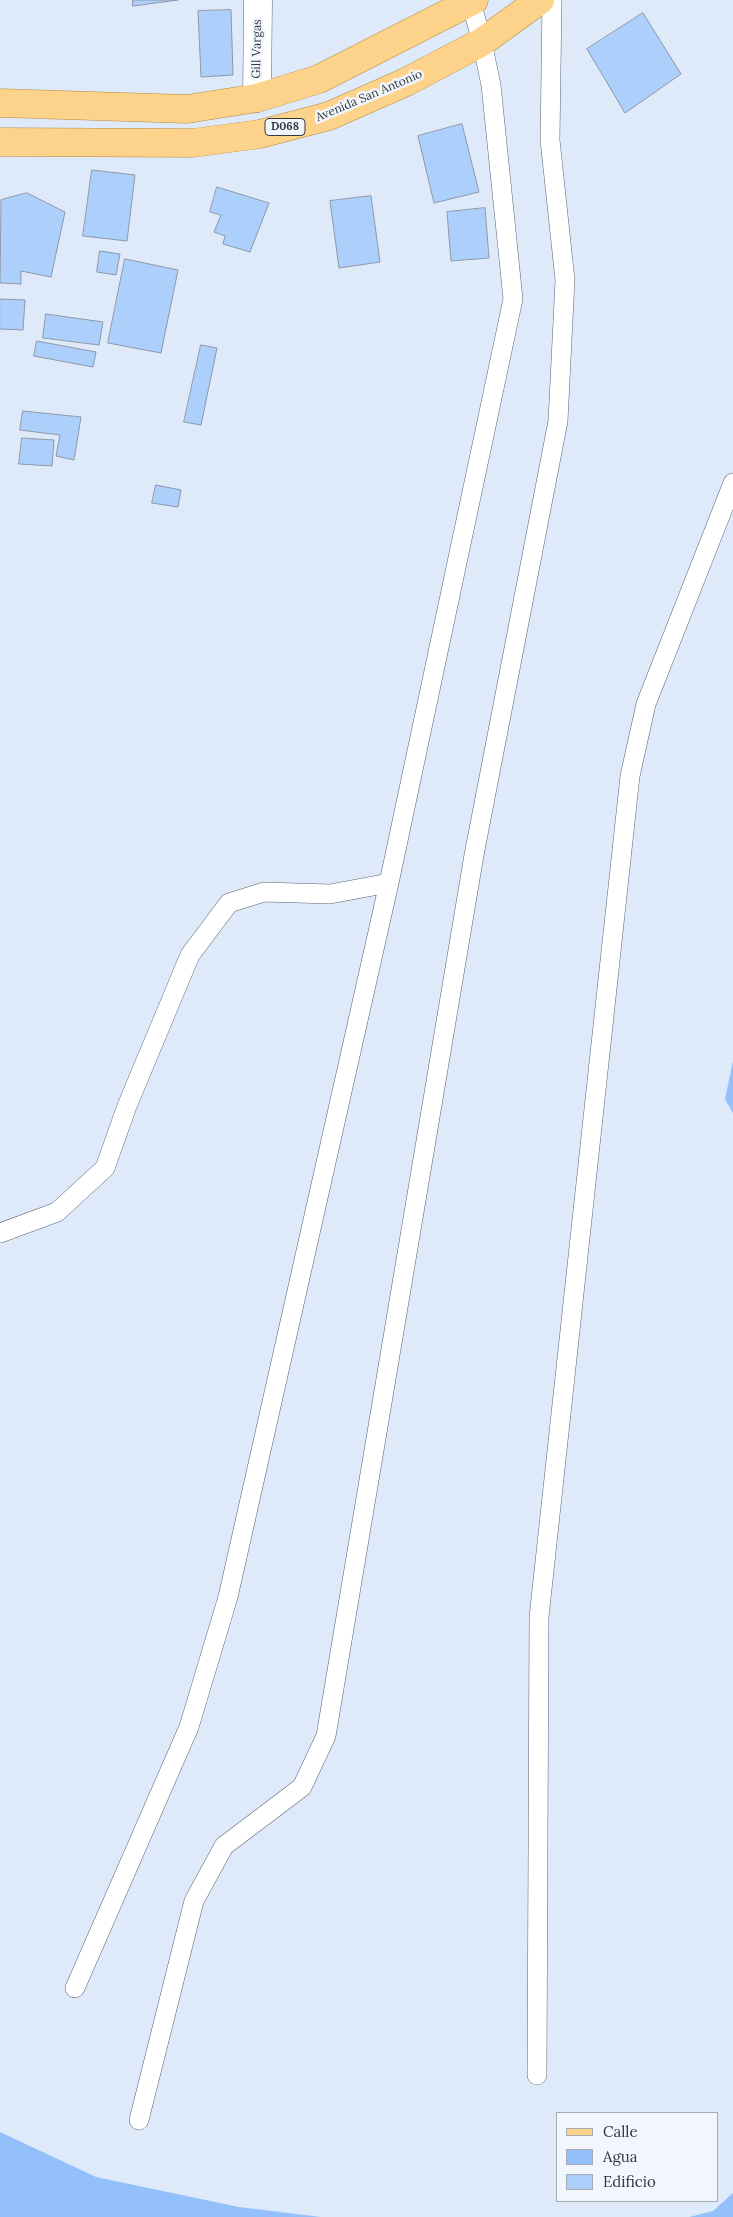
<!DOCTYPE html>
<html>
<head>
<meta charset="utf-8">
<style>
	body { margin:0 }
	#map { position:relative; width:733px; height:2217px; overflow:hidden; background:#deeafa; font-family:Lora,serif }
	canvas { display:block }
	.legend { position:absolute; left:556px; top:2112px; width:162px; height:90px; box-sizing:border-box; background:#f2f6fd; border:1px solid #a6aab1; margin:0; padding:6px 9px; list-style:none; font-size:15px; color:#33383e }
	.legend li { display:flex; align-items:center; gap:10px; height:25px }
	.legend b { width:25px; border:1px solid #a6aab1 }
</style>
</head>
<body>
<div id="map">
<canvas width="733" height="2217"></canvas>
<ul class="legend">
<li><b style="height:6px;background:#fdd38b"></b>Calle</li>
<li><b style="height:14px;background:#93c0fa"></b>Agua</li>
<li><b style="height:14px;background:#adcffc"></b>Edificio</li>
</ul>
</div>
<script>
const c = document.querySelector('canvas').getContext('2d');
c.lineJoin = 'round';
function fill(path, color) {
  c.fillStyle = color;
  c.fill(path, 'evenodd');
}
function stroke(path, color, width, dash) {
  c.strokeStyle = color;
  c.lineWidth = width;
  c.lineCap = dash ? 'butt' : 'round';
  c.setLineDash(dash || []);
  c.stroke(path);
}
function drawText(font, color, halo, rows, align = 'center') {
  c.font = font + ' Lora,serif';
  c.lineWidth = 5;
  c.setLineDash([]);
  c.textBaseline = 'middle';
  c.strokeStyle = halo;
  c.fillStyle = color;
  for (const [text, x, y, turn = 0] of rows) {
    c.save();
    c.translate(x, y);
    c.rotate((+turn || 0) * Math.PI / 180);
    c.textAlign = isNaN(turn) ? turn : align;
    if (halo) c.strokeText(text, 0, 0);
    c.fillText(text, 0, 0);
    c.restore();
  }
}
const water = new Path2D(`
	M 733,1061 L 733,1113 L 725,1099 Z
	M 0,2132 L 96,2177 L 239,2207 L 321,2217 L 0,2217 Z
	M 733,2193 L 733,2217 L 689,2217 L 713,2211 Z`);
const building = new Path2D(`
	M 133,0 L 178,0 L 133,6 Z
	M 231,10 L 233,75 L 201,77 L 198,11 Z
	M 643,13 L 681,74 L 625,113 L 587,49 Z
	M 462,124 L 479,192 L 434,203 L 418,136 Z
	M 92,170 L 135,175 L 127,241 L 83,236 Z
	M 217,187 L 269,203 L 250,252 L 223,244 L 225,236 L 214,232 L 221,215 L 210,212 Z
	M 27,193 L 65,212 L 51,277 L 21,271 L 21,284 L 0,283 L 1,200 Z
	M 371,196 L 380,262 L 339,268 L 330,201 Z
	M 485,208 L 489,258 L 451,261 L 447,212 Z
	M 100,251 L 120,254 L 116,275 L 97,272 Z
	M 125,259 L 178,270 L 161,353 L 108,343 Z
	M 0,299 L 25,300 L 23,330 L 0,329 Z
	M 46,314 L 103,322 L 99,345 L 43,338 Z
	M 37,341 L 96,352 L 93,367 L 34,356 Z
	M 201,345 L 217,348 L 201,425 L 184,422 Z
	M 23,411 L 81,417 L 74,460 L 56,456 L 60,435 L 20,430 Z
	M 22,438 L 54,440 L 52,466 L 19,464 Z
	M 156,485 L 181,490 L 178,507 L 152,503 Z`);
const service = new Path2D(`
	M 0,1233 L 57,1212 L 105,1168 L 127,1106 L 190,955 L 229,903 L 264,892 L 330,894 L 389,883
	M 75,1988 L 189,1727 L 228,1597 L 389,883 L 513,299 L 491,85 L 482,42 L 471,2
	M 537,2075 L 539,1617 L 630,776 L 646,704 L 733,483
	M 139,2120 L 194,1901 L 224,1846 L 302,1787 L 326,1736 L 474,855 L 558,421 L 565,280 L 550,140 L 552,0`);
const minor = new Path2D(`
	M 257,98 L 258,0`);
const primary = new Path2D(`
	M 0,103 L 187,109 L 257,98 L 319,79 L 474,0
	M 0,142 L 193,143 L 260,134 L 329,116 L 406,82 L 482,42 L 540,0`);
const shields = [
	[285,127,40]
];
const shieldNames = [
	["D068",285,127]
];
const streetNames = [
	["Gill Vargas",257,49,-89],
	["Avenida San Antonio",369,96,-23]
];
fill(water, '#93c0fa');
fill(building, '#adcffc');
stroke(building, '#8d98a7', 1);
stroke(service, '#5a6472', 20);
stroke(minor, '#5a6472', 29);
stroke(primary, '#b5893d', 29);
stroke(service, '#fff', 19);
stroke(minor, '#fff', 28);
stroke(primary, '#fdd38b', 28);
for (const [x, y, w] of shields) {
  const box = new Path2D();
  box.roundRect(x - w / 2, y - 8.5, w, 17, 4);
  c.fillStyle = '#f2f6fd';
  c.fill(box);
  stroke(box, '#33383e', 1);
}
drawText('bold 11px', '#33383e', null, shieldNames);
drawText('12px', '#33383e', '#f2f6fd', streetNames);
</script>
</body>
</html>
